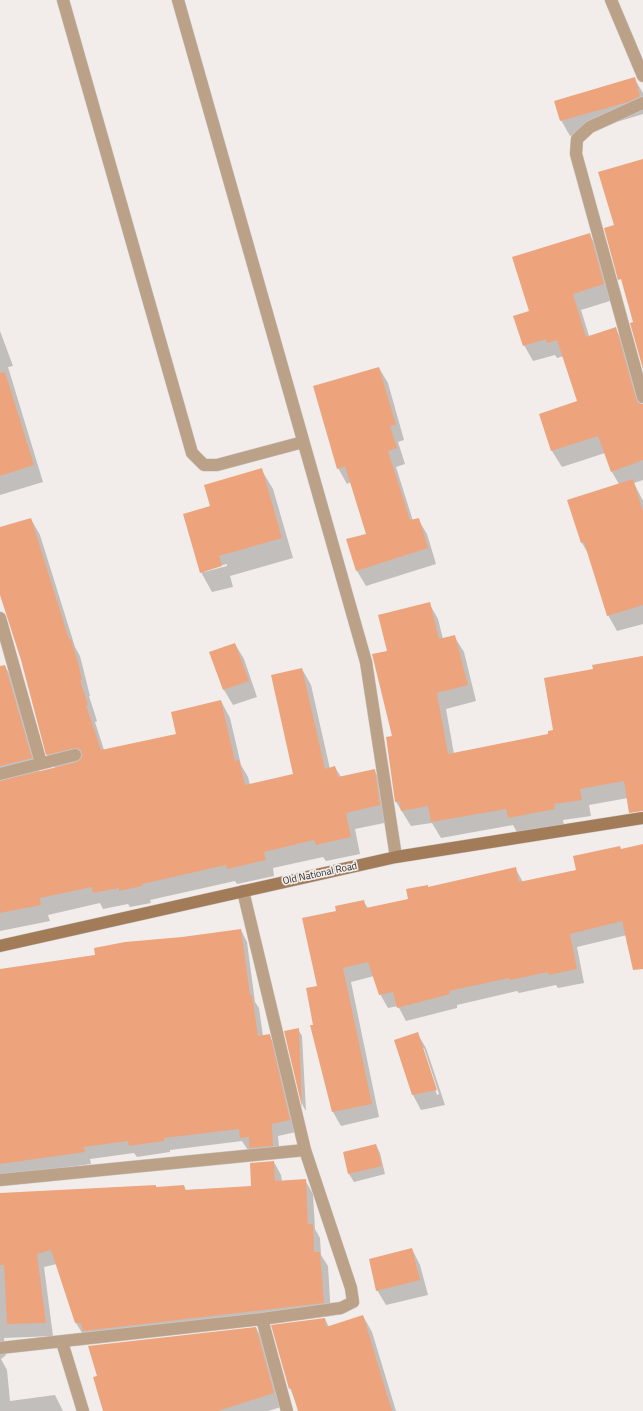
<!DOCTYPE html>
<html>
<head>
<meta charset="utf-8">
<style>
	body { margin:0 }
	canvas { display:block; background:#f2edea }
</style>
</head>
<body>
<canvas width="643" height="1411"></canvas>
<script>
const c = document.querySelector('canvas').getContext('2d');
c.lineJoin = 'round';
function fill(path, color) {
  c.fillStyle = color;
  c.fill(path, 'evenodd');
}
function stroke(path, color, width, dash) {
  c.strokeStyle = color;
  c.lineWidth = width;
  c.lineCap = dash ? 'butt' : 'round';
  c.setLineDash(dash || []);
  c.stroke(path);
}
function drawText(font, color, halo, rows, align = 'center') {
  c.font = font + ' "Titillium Web",sans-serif';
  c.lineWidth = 3.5;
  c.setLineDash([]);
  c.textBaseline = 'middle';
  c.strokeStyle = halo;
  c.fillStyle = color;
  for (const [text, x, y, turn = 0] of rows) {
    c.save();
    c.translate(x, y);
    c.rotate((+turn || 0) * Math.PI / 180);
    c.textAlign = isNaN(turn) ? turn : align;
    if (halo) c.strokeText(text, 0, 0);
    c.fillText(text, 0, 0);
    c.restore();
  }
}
const shadow = new Path2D(`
	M 634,78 L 643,93 L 643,114 L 570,136 L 561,120 Z
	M 589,234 L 599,250 L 613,300 L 581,310 L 589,336 L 615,328 L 625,344 L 642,405 L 643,405 L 643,480 L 634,483 L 643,501 L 643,624 L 617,631 L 608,615 L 589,555 L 582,543 L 568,500 L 619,484 L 612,472 L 605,453 L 562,467 L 552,451 L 540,414 L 579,402 L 564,356 L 557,358 L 555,355 L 533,361 L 524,345 L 530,312 Z
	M 0,331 L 13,366 L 8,367 L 43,482 L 0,495 Z
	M 379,368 L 388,383 L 404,440 L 398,442 L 405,464 L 396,467 L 413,521 L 418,519 L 427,534 L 436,564 L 366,586 L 357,571 L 348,540 L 367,534 L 351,482 L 347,484 L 338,468 Z
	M 261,469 L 273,489 L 293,558 L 230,576 L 233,587 L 212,592 L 201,572 L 212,507 ZM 227,564 L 227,566 L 204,572 L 204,570 Z
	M 31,519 L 40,535 L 75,647 L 80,656 L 90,696 L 89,696 L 97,721 L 95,722 L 104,750 L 178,735 L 221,701 L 230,718 L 241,765 L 248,777 L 250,785 L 295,775 L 302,669 L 311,685 L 330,769 L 335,767 L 341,777 L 374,770 L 384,786 L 389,822 L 355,829 L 360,854 L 326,861 L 323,857 L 273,868 L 274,876 L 237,884 L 235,881 L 150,900 L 151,903 L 130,907 L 128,904 L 103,909 L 100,903 L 48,915 L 50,921 L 0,931 L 0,667 L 5,666 L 14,682 L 40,773 L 56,769 L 47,754 L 22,659 L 0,591 L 0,528 Z
	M 429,603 L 438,619 L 443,639 L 454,636 L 464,652 L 476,701 L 446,709 L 454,754 L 550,734 L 554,731 L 594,670 L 593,666 L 643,656 L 643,810 L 628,798 L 589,805 L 591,816 L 563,820 L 564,825 L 518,834 L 513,825 L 441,838 L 432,823 L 411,826 L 396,802 L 387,738 L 393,737 L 389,651 Z
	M 235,644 L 244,659 L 257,697 L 233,705 L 224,690 L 210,653 Z
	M 643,845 L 643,955 L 627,935 L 577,947 L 584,983 L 558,988 L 556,985 L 519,993 L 517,991 L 457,1005 L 457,1008 L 406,1021 L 398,1006 L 388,1008 L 380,994 L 374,976 L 351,982 L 379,1117 L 341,1126 L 333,1112 L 311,1026 L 314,1025 L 318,987 L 338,912 L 363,901 L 368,908 L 409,900 L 427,886 L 429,888 L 515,868 L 523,882 L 578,871 L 621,850 Z
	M 241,930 L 247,942 L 255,1002 L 259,1008 L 263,1036 L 269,1035 L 276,1047 L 296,1132 L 278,1136 L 280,1157 L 248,1150 L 242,1141 L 170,1150 L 170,1152 L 137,1157 L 134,1153 L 90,1159 L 91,1164 L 0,1176 L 0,970 L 96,955 L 149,942 Z
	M 298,1029 L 302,1036 L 306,1111 L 303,1106 L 285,1032 Z
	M 417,1033 L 426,1048 L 445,1105 L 421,1110 L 413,1095 ZM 422,1048 L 424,1048 L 439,1094 L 437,1095 Z
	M 376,1145 L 380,1153 L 385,1174 L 354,1182 L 349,1174 L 344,1153 Z
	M 274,1162 L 281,1175 L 282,1181 L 305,1180 L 313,1194 L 315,1229 L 320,1238 L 321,1255 L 328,1266 L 331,1316 L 92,1344 L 87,1336 L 84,1336 L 76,1323 L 57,1264 L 44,1267 L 53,1336 L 4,1338 L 6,1355 L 1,1359 L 7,1370 L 10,1401 L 55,1395 L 63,1411 L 0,1411 L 0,1194 L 155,1186 L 156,1188 L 184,1186 L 186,1190 L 252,1187 Z
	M 412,1249 L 420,1265 L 428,1295 L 386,1305 L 377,1290 Z
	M 363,1316 L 372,1332 L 396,1411 L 299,1411 L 290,1388 L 325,1319 L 329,1327 Z
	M 256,1328 L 264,1342 L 281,1407 L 268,1411 L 104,1411 Z`);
const building = new Path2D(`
	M 635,77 L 640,96 L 628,102 L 560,121 L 554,101 Z
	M 643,159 L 643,369 L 630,323 L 633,322 L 621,279 L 618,280 L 604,228 L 614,225 L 598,172 Z
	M 590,233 L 604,284 L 573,294 L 586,337 L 616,327 L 636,399 L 638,403 L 643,404 L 643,460 L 611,472 L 598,436 L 551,451 L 539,414 L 577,401 L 557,340 L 547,343 L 546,339 L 523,346 L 513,316 L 529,311 L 512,257 Z
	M 379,367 L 396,425 L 390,426 L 397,448 L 388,451 L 410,520 L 419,518 L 428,548 L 356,571 L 346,539 L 366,534 L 345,466 L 337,469 L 313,386 Z
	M 5,372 L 34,465 L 0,476 L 0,373 Z
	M 262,468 L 282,538 L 219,556 L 222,566 L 200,573 L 183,514 L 210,506 L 204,485 Z
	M 633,479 L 643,512 L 643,605 L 607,616 L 584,542 L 581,543 L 567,500 Z
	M 31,518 L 69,639 L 71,639 L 77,659 L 82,679 L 80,680 L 88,705 L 86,705 L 101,750 L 176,734 L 171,712 L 221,700 L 235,761 L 239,760 L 245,785 L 293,774 L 271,675 L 302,668 L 325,769 L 335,766 L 338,777 L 375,769 L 380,805 L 346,813 L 351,837 L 316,845 L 314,840 L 264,852 L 266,860 L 227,869 L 226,865 L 142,884 L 142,886 L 119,891 L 119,888 L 93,893 L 92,887 L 40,898 L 41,905 L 0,913 L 0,781 L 77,762 L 82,757 L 81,750 L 77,748 L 46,755 L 21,660 L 0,595 L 0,527 Z
	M 430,602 L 439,639 L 455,635 L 468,685 L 437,693 L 448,754 L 548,734 L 548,731 L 553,730 L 544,678 L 593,669 L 592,665 L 643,656 L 643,811 L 629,813 L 624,781 L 580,789 L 582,800 L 554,804 L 555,809 L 508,818 L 506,809 L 431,822 L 428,806 L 401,811 L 399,801 L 395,802 L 386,737 L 392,736 L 372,654 L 387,651 L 378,615 Z
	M 235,643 L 249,681 L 223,690 L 209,652 Z
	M 5,665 L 32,758 L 0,766 L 0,666 Z
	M 643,844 L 643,969 L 633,970 L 622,921 L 570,934 L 577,969 L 549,975 L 548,972 L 510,980 L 509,978 L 449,991 L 450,994 L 397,1008 L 393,992 L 379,995 L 368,962 L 343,968 L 372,1104 L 332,1112 L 310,1025 L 313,1025 L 306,988 L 317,986 L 302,918 L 336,911 L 335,906 L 364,900 L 366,908 L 408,899 L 406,889 L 428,885 L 428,887 L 516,867 L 519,882 L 576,870 L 573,856 L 620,846 L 621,849 Z
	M 241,929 L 250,995 L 252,995 L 258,1036 L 270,1034 L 290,1120 L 272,1124 L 273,1146 L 249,1148 L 249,1137 L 240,1138 L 239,1129 L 164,1138 L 164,1141 L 129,1146 L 128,1141 L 84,1147 L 85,1152 L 0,1164 L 0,969 L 95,955 L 94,948 L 125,942 L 182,937 Z
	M 299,1028 L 302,1107 L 284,1031 Z
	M 418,1032 L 437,1090 L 412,1095 L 394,1040 Z
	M 376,1144 L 382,1166 L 348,1174 L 343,1152 Z
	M 274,1161 L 275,1181 L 306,1179 L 308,1224 L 313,1224 L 314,1252 L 320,1252 L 324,1303 L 83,1331 L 81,1323 L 75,1323 L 51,1250 L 37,1254 L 46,1323 L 7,1324 L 4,1265 L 0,1265 L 0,1193 L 156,1185 L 156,1187 L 184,1185 L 185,1190 L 251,1186 L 250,1163 Z
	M 412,1248 L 420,1280 L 376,1291 L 369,1259 Z
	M 363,1315 L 392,1411 L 298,1411 L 291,1388 L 289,1389 L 271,1325 L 325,1318 L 326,1327 Z
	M 256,1327 L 274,1393 L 218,1411 L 103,1411 L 93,1377 L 97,1376 L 88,1346 Z`);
const street = new Path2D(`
	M 63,0 L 192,453 L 204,465 L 217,465 L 303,442
	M 178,0 L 366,662 L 396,857
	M 611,0 L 643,76
	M 643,103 L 590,127 L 577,139 L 576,154 L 643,397
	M 0,618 L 41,763
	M 0,774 L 75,755
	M 0,1180 L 305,1150
	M 262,1319 L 287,1411
	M 62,1342 L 83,1411
	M 0,1348 L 262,1319 L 341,1308 L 353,1302 L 351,1288 L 305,1150 L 243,891`);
const secondary = new Path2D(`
	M 0,946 L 396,857 L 643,818`);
const streetNames = [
	["Old National Road",320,874,-12]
];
fill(shadow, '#0003');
fill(building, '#eda47c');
stroke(street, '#cecac7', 13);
stroke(secondary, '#cecac7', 13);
stroke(street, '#bca189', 12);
stroke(secondary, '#a27b58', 12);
drawText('10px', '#2b2827', '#f2edea', streetNames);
</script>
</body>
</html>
